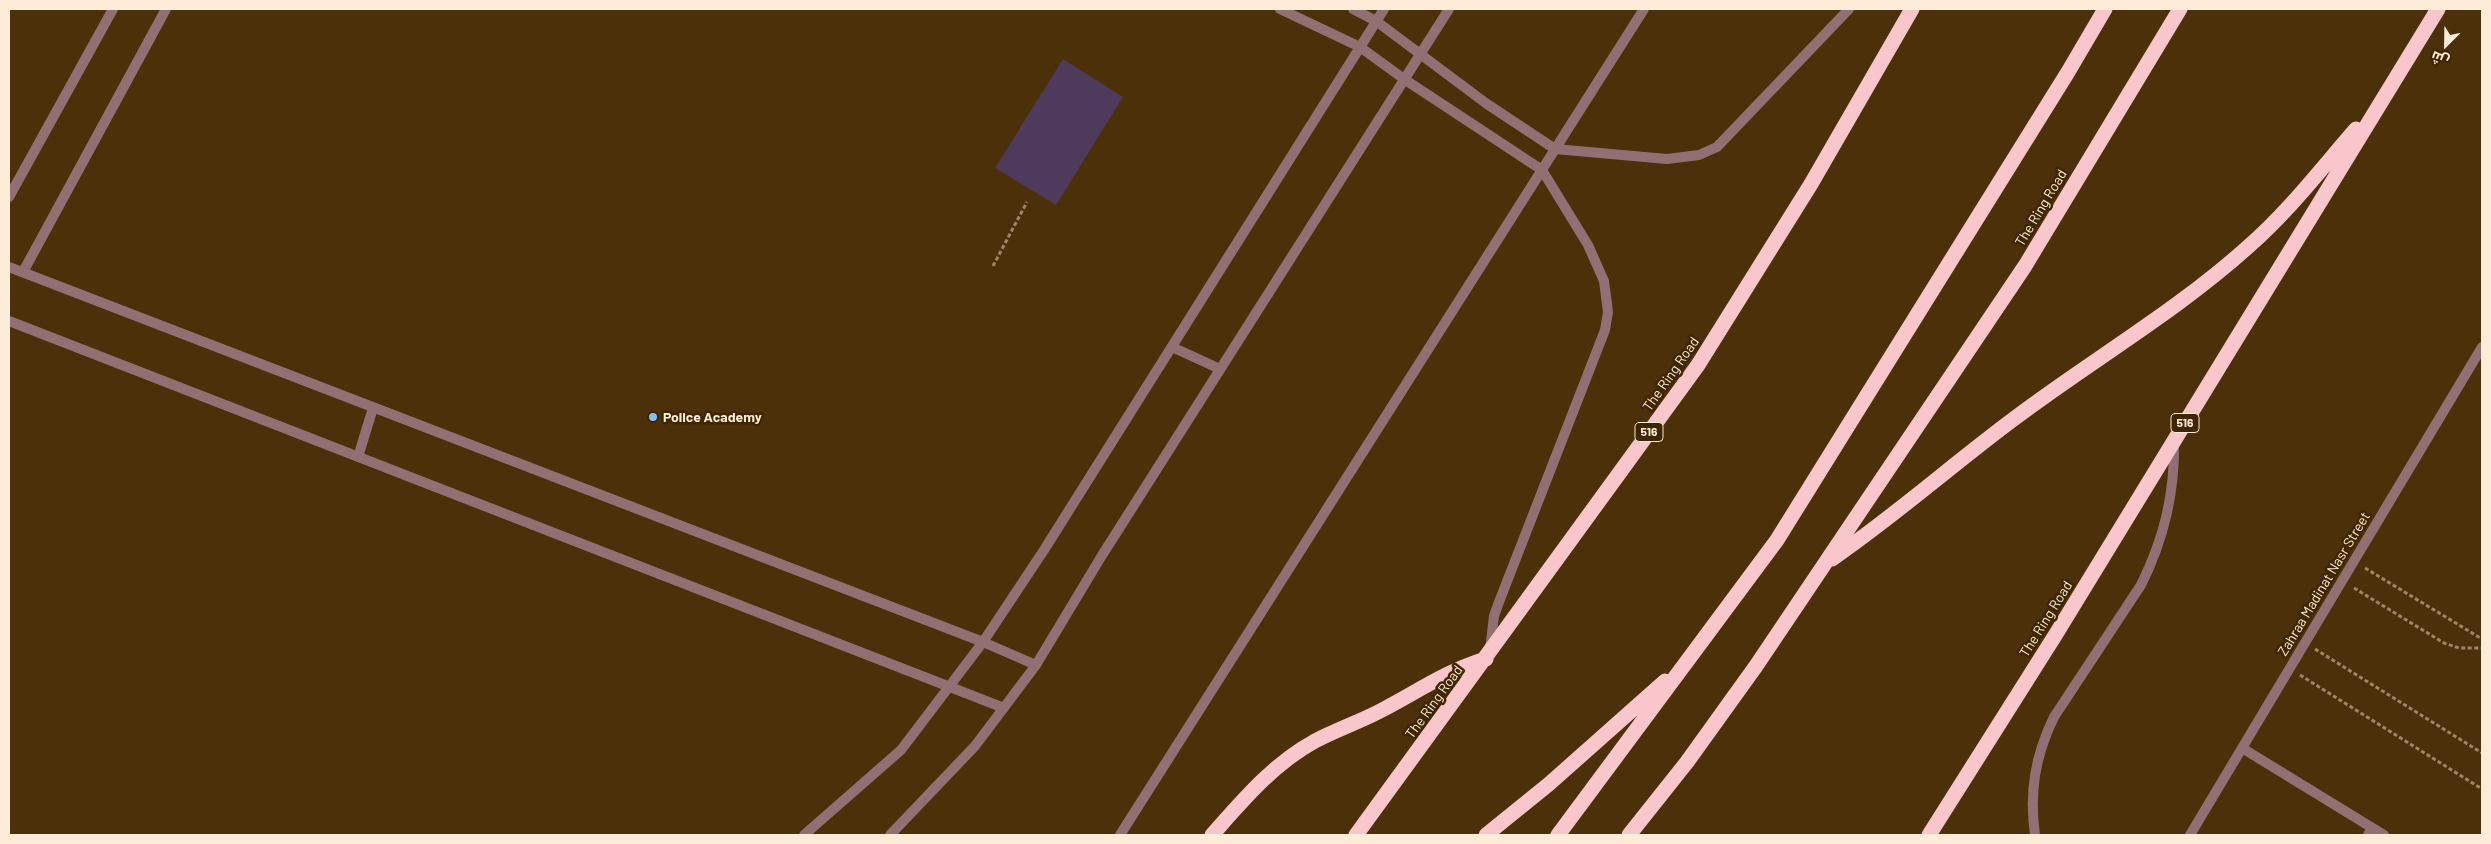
<!DOCTYPE html>
<html>
<head>
<meta charset="utf-8">
<style>
	body { margin:0 }
	#map { position:relative; width:2491px; height:844px; overflow:hidden; background:#4b300a; font-family:Barlow,Cairo,sans-serif }
	canvas { display:block }
	.frame { position:absolute; inset:0; border:10px solid #fdecd8; pointer-events:none }
	.north { position:absolute; left:2421px; top:20px; width:50px; height:50px; -webkit-text-stroke:4px #402600; paint-order:stroke; rotate:203deg; font-size:14px; font-weight:700; line-height:20px; text-align:center; color:#fdecd8 }
	.north::after { content:''; display:block; margin:auto; width:18px; height:22px; background:#fdecd8; clip-path:polygon(50% 0,100% 100%,50% 72%,0 100%) }
</style>
</head>
<body>
<div id="map">
<canvas width="2491" height="844"></canvas>
<div class="frame"></div>
<div class="north">ش</div>
</div>
<script>
const c = document.querySelector('canvas').getContext('2d');
c.lineJoin = 'round';
function fill(path, color) {
  c.fillStyle = color;
  c.fill(path, 'evenodd');
}
function stroke(path, color, width, dash) {
  c.strokeStyle = color;
  c.lineWidth = width;
  c.lineCap = dash ? 'butt' : 'round';
  c.setLineDash(dash || []);
  c.stroke(path);
}
function drawText(font, color, halo, rows, align = 'center') {
  c.font = font + ' Barlow,sans-serif';
  c.lineWidth = 5;
  c.setLineDash([]);
  c.textBaseline = 'middle';
  c.strokeStyle = halo;
  c.fillStyle = color;
  for (const [text, x, y, turn = 0] of rows) {
    c.save();
    c.translate(x, y);
    c.rotate((+turn || 0) * Math.PI / 180);
    c.textAlign = isNaN(turn) ? turn : align;
    if (halo) c.strokeText(text, 0, 0);
    c.fillText(text, 0, 0);
    c.restore();
  }
}
const green = new Path2D(`
	M 1063,59 L 1123,97 L 1056,205 L 995,168 Z`);
const path = new Path2D(`
	M 993,266 L 1027,202
	M 2365,568 L 2482,639
	M 2354,588 L 2444,643 L 2459,648 L 2482,648
	M 2315,649 L 2482,753
	M 2300,675 L 2482,789`);
const lane = new Path2D(`
	M 1172,347 L 1220,369
	M 1120,835 L 1644,9
	M 2368,835 L 2372,828`);
const street = new Path2D(`
	M 1280,9 L 1360,47 L 1404,79 L 1542,170 L 1588,245 L 1604,281 L 1608,312 L 1605,330 L 1499,602 L 1494,616 L 1490,650
	M 1353,9 L 1376,21 L 1487,104 L 1555,149 L 1667,159 L 1699,155 L 1717,147 L 1849,9
	M 9,197 L 113,9
	M 9,267 L 983,642 L 1036,665
	M 23,272 L 166,9
	M 9,321 L 1004,708
	M 358,457 L 373,408
	M 2242,748 L 2384,835
	M 804,835 L 901,750 L 983,642 L 1044,550 L 1384,9
	M 890,835 L 975,746 L 1036,665 L 1101,557 L 1449,9
	M 2035,835 C 2029,793 2035,756 2054,717 L 2141,585 C 2164,539 2175,494 2174,442
	M 2190,835 L 2482,347`);
const highway = new Path2D(`
	M 1832,559 C 1896,515 1953,464 2015,418 C 2092,360 2177,311 2249,246 C 2289,211 2321,169 2356,129
	M 1212,835 C 1243,800 1273,764 1315,741 C 1338,729 1362,721 1384,709 C 1420,690 1447,671 1486,659
	M 1356,835 L 1698,365 L 1811,184 L 1912,9
	M 1486,835 L 1549,784 L 1665,681
	M 1558,835 L 1777,540 L 2068,72 L 2105,9
	M 1629,835 L 1687,762 L 1756,666 L 2025,266 L 2180,9
	M 1929,835 L 2056,634 L 2438,9`);
const markers = [
	[653,417,5,"#82bcfa"]
];
const shields = [
	[2185,423,28],
	[1649,432,28]
];
const shieldNames = [
	["516",2185,423],
	["516",1649,432]
];
const streetNames = [
	["The Ring Road",2041,208,-59],
	["The Ring Road",1671,374,-55],
	["Zahraa Madinat Nasr Street",2324,584,-59],
	["The Ring Road",2046,619,-58],
	["The Ring Road",1434,702,-54]
];
const poiNames = [
	["Police Academy",663,417]
];
fill(green, '#4e3a5b');
stroke(path, '#9d8668', 3, [4, 2.5]);
stroke(lane, '#916f73', 10);
stroke(street, '#916f73', 10);
stroke(highway, '#f9c6cc', 15);
for (const [x, y, r, color] of markers) {
  const dot = new Path2D();
  dot.arc(x, y, r, 0, 2 * Math.PI);
  c.fillStyle = color;
  c.fill(dot);
  stroke(dot, '#402600', 2);
}
for (const [x, y, w] of shields) {
  const box = new Path2D();
  box.roundRect(x - w / 2, y - 9.5, w, 19, 4);
  c.fillStyle = '#402600';
  c.fill(box);
  stroke(box, '#fdecd8', 1);
}
drawText('bold 12px', '#fdecd8', null, shieldNames);
drawText('14px', '#fdecd8', '#402600', streetNames);
drawText('bold 14px', '#fdecd8', '#402600', poiNames, 'left');
</script>
</body>
</html>
